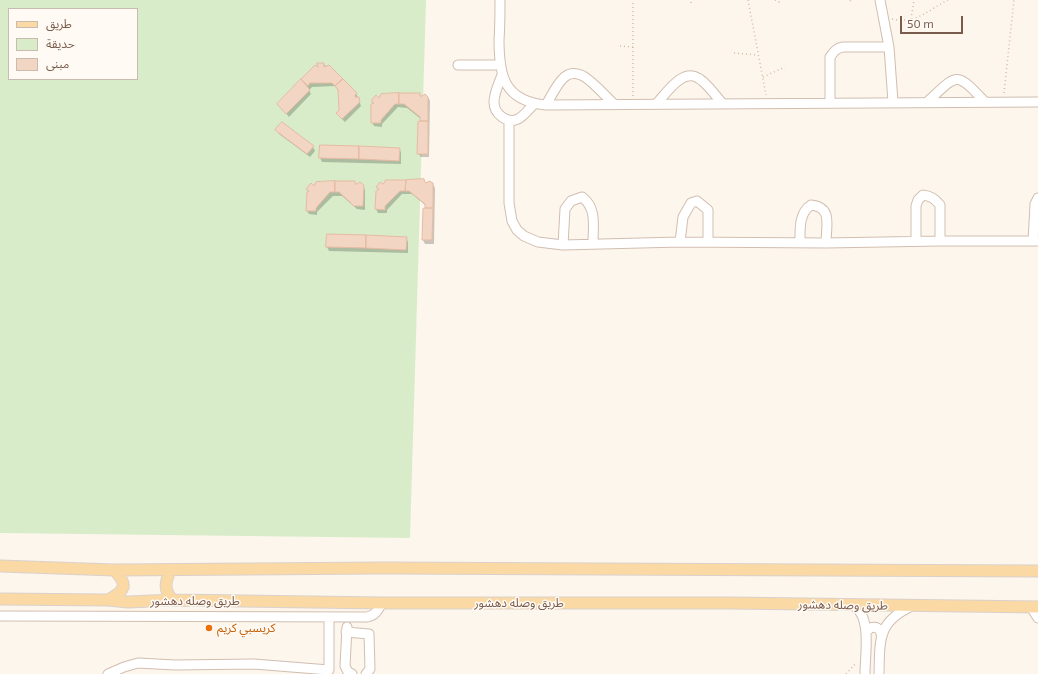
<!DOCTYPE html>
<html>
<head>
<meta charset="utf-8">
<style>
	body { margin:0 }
	#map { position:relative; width:1038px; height:674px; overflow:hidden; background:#fdf6ec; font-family:"Exo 2","Noto Sans Arabic",sans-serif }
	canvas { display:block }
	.legend { position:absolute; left:8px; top:8px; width:130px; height:72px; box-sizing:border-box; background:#fffaf3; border:1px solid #cabbb1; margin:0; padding:5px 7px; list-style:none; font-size:12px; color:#7a5c4d }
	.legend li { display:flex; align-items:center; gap:8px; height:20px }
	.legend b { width:20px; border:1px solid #cabbb1 }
	.scale { position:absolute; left:900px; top:16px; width:63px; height:18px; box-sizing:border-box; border:2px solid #7a5c4d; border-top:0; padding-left:5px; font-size:12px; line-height:14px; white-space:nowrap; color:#7a5c4d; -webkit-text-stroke:3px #fffaf3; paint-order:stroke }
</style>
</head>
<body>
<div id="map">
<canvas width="1038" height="674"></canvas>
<ul class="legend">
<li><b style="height:5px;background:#fbd9a5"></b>طريق</li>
<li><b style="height:11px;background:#d8ecc9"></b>حديقة</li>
<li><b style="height:11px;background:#f3d5c3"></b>مبنى</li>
</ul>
<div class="scale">50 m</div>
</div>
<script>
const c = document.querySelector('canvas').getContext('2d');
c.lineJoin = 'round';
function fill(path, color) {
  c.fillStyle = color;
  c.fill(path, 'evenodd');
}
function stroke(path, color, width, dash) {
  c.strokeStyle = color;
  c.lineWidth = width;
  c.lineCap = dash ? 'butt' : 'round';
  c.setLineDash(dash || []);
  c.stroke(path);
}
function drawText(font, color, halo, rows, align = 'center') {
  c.font = font + ' "Exo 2","Noto Sans Arabic",sans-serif';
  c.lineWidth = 3;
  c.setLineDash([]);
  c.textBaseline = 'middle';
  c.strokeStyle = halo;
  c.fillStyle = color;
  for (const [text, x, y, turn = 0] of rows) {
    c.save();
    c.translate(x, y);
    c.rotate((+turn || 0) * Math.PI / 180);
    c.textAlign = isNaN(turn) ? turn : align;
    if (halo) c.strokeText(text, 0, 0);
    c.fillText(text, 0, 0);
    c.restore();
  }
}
const green = new Path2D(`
	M 0,0 L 426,0 L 410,538 L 0,533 ZM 9,9 L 137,9 L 137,79 L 9,79 Z`);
const shadow = new Path2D(`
	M 324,64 L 326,67 L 356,93 L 361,106 L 345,122 L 340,117 L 339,91 L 335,86 L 312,87 L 309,90 L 311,94 L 289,117 L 278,104 L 315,67 L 319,69 Z
	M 419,94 L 422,98 L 428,97 L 430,101 L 429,157 L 421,157 L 418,153 L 421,119 L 407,108 L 398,107 L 382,124 L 382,127 L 374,126 L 372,122 L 374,104 L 372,101 Z
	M 277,130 L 313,147 L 315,151 L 310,157 L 279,134 Z
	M 399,149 L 401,152 L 401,164 L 322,162 L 320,158 Z
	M 354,182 L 357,186 L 363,186 L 365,190 L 365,210 L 357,209 L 342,196 L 333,196 L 317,212 L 317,215 L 309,214 L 307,211 L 309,191 L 307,189 Z
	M 433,184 L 435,188 L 434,244 L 425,244 L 423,240 L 426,206 L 412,194 L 402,194 L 387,210 L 387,213 L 378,213 L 376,209 L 379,191 L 377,187 Z
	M 406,238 L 408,242 L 408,253 L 329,251 L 327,247 Z`);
const building = new Path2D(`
	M 317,63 L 324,63 L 324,67 L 329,65 L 343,79 L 335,86 L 332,83 L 310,83 L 308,86 L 301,79 L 315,65 L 318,67 Z
	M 301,79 L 310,90 L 286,114 L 277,104 Z
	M 343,79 L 357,93 L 355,95 L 355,97 L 359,97 L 360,102 L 342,119 L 336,113 L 339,110 L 338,90 L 335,86 Z
	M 399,93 L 420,93 L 420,96 L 422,96 L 425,94 L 428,97 L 428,121 L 420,121 L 420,117 L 404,104 L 399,104 Z
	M 399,93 L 399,104 L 395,104 L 381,120 L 381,123 L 371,123 L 371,104 L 374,103 L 371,101 L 376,95 L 379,98 L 381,94 Z
	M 420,121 L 428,121 L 428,154 L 417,154 L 418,122 Z
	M 282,122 L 314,146 L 307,154 L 275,130 Z
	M 320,145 L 359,146 L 359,159 L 319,158 Z
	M 359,146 L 400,148 L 399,161 L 359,159 Z
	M 424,179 L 425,182 L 426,183 L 429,181 L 433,183 L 433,208 L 425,208 L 425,204 L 409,191 L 405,191 L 406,180 Z
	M 386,180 L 406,180 L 405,191 L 400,191 L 385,206 L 385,210 L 375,209 L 376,191 L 379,189 L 376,187 L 380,182 L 383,184 Z
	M 335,181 L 355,181 L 355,184 L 357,184 L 360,182 L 364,185 L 363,206 L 354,206 L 339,192 L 335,192 Z
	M 335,181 L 335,192 L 330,192 L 316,208 L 316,211 L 306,211 L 307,192 L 309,191 L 306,189 L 311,183 L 314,186 L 316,182 Z
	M 425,208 L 433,208 L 432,240 L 422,240 L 423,209 Z
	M 327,234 L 366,235 L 366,248 L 326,247 Z
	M 366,235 L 407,237 L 406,250 L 366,248 Z`);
const path = new Path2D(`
	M 748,0 L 766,95
	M 775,0 L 781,3
	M 850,1 L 851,0
	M 691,3 L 691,0
	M 892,19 C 917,24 928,10 948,0
	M 911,19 L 914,0
	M 620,46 L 633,47
	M 734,53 L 758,55
	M 763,77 L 785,67
	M 1004,93 L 1014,0
	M 633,96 L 633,0
	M 846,674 L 856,663`);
const minor = new Path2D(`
	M 500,0 C 500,13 500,27 499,40 C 499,76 504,101 546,105 L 1038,102
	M 880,0 L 889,47 L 893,102
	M 458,65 L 500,65
	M 502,75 C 499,83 494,93 494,102 C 494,114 507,124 518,119 C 524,116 529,109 534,104
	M 830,102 L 830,57 C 834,52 836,48 843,47 L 889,47
	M 927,102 C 958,74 955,70 985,102
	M 656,104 C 666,94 682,68 698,78 C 706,82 716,96 722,103
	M 546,105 C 551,97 558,81 566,76 C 570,73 576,73 581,75 C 590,78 606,97 614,104
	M 509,120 L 509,203 L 512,221 L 517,230 L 524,236 L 538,242 L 563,245 L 680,242 L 826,243 L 940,241 L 1038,241
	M 916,241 L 916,206 L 918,200 L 923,195 C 931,196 935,199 940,205 L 940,241
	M 1033,241 L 1035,204 L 1038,198
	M 680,242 L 683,217 L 691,203 L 697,201 L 708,210 L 708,242
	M 800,242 C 800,228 799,213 811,205 C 833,207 826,226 826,243
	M 563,245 L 565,209 L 571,201 L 582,197 C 597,208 593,226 593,243
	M 851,604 C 854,606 858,608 860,612 C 870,626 865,657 865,674
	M 1031,607 L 1038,618
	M 0,616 L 367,617 C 376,615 378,610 382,603
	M 347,627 L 345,666 L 348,672 L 352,674
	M 346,632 L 369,634 L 370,669 L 366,674
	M 866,632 L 870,628 C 876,626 880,628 881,634
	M 108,674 L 124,667 L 138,663 L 175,665 L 254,664 L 329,670 L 329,618
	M 879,674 C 880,640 877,622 912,606`);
const major = new Path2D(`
	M 0,566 L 114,570 L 383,568 L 1038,571
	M 171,570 C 165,581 163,591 173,600
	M 0,599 L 108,600 L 128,602 L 173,600 L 382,603 L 730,603 L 1038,607
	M 108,600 C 125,591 129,585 114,570`);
const markers = [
	[209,628,4,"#e8710a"]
];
const streetNames = [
	["طريق وصله دهشور",195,601],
	["طريق وصله دهشور",519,603],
	["طريق وصله دهشور",843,605,1]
];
const foodNames = [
	["كريسبي كريم",217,628]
];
fill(green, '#d8ecc9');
fill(shadow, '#0003');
fill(building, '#f3d5c3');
stroke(building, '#e6bba3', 1);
stroke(minor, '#d1beb0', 11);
stroke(major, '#dad1cd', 13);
stroke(path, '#d9b8a5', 1.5, [1, 3]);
stroke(minor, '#fff', 9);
stroke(major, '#fbd9a5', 11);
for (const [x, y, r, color] of markers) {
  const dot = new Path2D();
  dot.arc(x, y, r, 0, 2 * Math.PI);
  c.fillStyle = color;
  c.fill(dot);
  stroke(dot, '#fffaf3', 1.5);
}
drawText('12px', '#7a5c4d', '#fffaf3', streetNames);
drawText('12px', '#c56008', '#fffaf3', foodNames, 'left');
</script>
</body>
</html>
